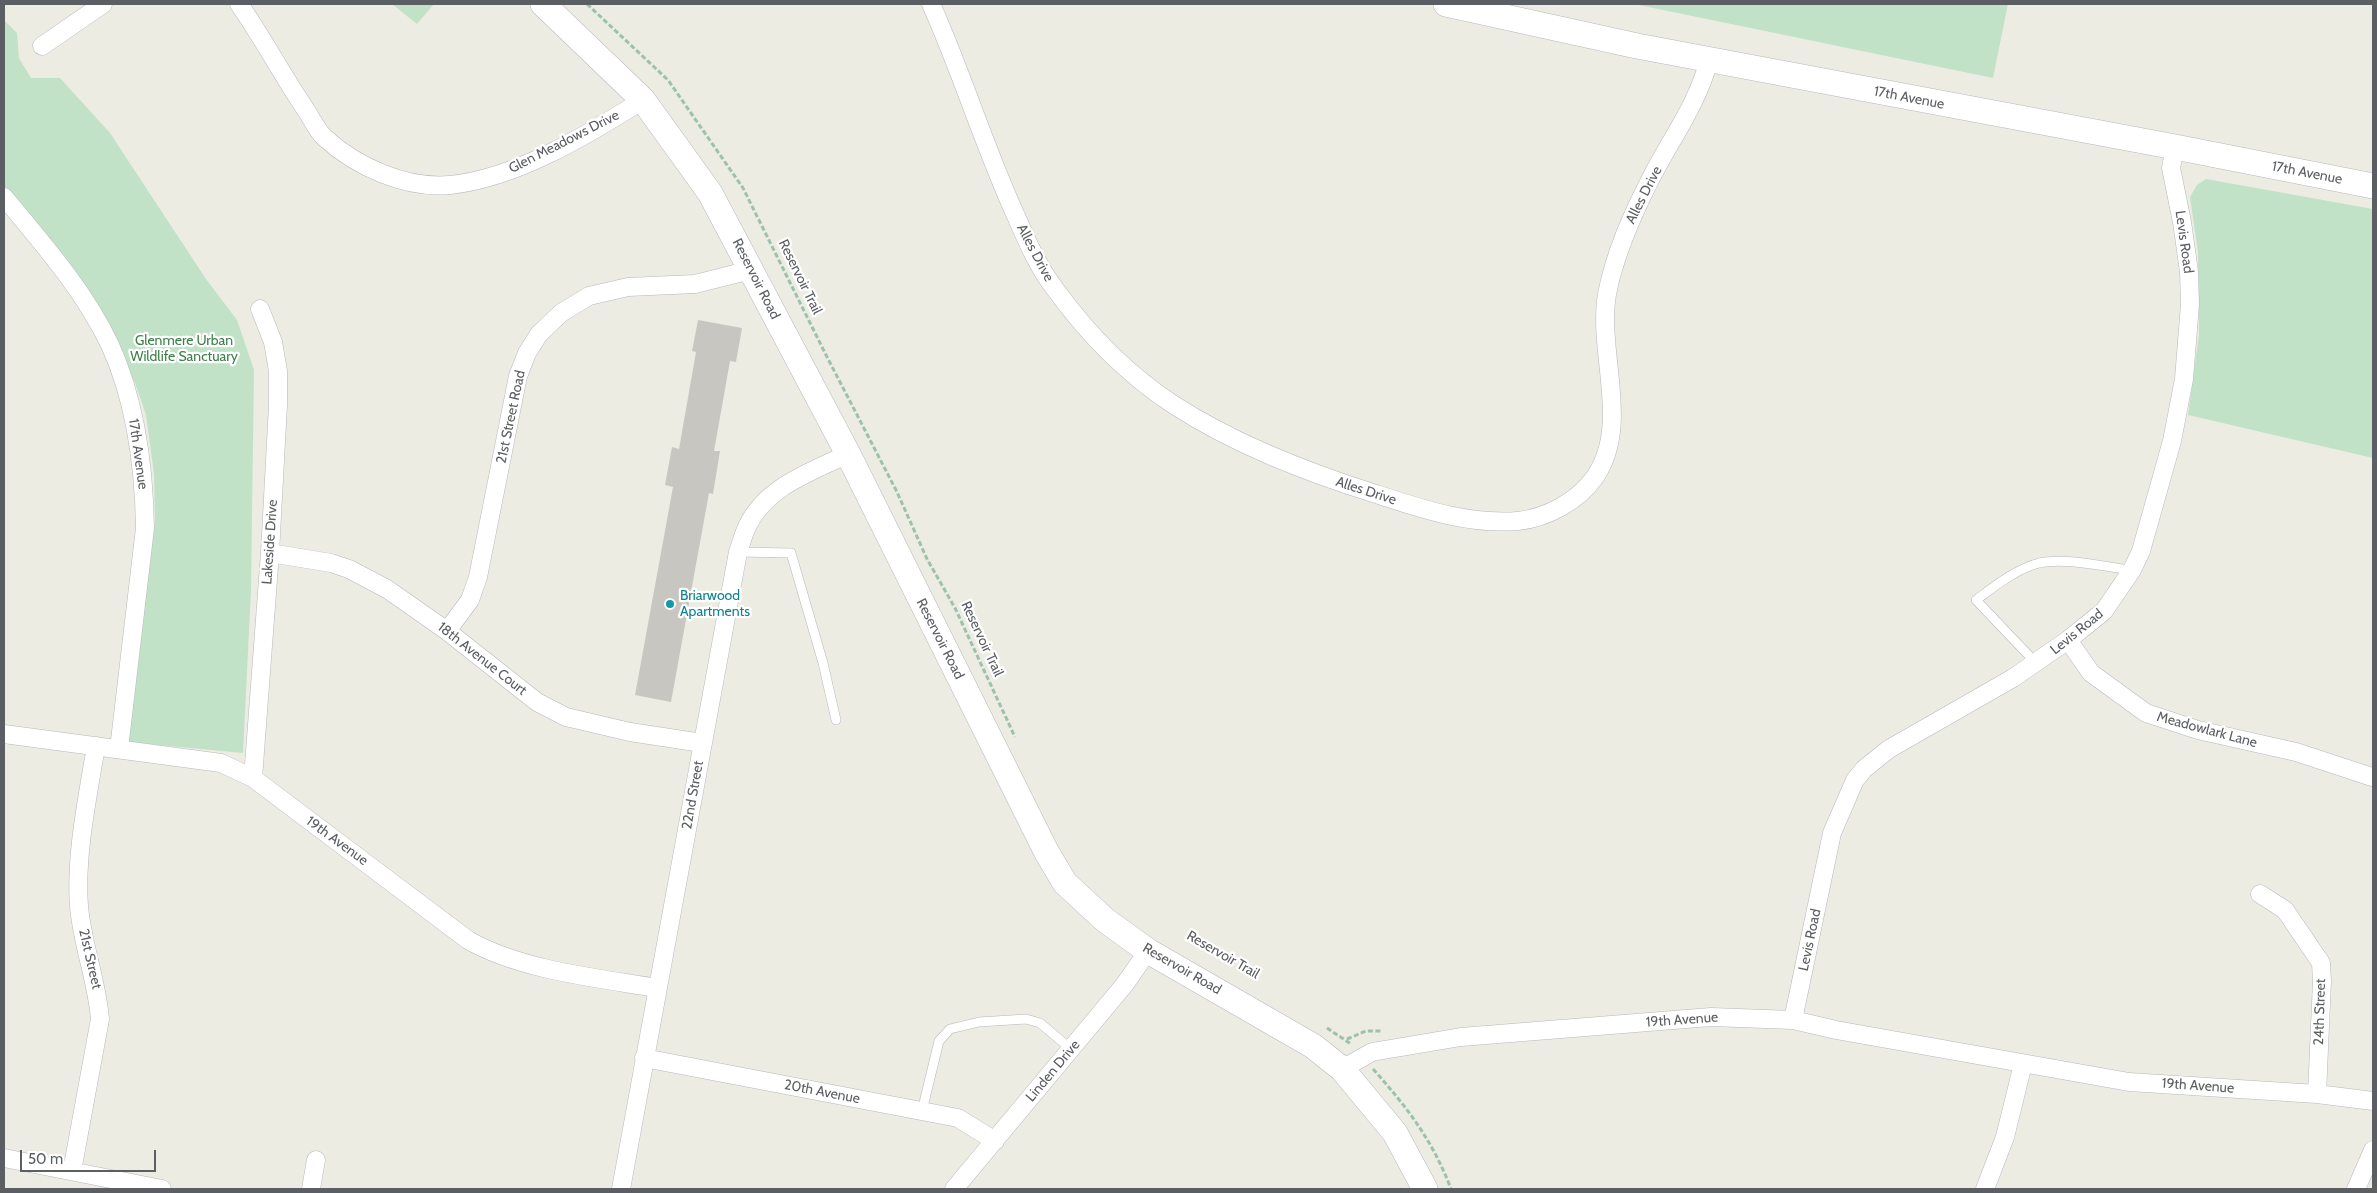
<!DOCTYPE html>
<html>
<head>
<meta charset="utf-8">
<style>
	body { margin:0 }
	#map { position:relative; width:2377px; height:1193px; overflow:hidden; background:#ecece3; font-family:Cabin,sans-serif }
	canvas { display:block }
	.frame { position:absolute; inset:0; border:5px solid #5b5e62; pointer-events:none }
	.scale { position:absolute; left:20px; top:1150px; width:136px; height:22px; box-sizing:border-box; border:2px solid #5b5e62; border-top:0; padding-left:6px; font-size:15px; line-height:18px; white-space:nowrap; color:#5b5e62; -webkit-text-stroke:4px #fff; paint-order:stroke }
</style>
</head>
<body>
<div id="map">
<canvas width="2377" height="1193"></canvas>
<div class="frame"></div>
<div class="scale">50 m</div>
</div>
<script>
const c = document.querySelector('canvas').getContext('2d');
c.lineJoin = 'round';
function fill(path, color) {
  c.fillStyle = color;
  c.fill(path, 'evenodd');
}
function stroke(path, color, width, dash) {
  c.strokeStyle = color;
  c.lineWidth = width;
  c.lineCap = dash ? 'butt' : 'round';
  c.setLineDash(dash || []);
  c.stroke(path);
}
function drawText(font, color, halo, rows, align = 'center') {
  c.font = font + ' Cabin,sans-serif';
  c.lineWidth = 4.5;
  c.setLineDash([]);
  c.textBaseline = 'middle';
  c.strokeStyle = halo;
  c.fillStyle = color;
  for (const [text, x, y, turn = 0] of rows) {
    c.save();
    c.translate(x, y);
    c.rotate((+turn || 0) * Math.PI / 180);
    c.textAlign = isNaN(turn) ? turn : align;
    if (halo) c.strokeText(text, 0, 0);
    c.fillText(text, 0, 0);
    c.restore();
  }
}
const green = new Path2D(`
	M 392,4 L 434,4 L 417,24 Z
	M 1634,4 L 2008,4 L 1993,78 Z
	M 4,20 L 17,33 L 19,58 L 31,78 L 60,78 L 110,133 L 206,279 L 237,320 L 254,370 L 251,591 L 243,753 L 127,742 L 155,522 L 154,474 L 146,415 L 135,383 L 115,340 L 43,233 L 4,186 Z
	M 2206,179 L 2373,209 L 2373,458 L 2188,415 L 2199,334 L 2198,252 L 2190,197 L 2197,185 Z`);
const building = new Path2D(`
	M 698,320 L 742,328 L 736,362 L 730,361 L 714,451 L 720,451 L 713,494 L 709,493 L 671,702 L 635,695 L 673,487 L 665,485 L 672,447 L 679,449 L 696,352 L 692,351 Z`);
const path = new Path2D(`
	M 587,4 L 668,80 L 743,188 L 826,355 L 897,492 L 927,559 L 955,608 L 1015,737
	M 1327,1028 L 1351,1044
	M 1347,1039 L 1366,1031 L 1382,1031
	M 1373,1069 C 1407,1107 1433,1141 1451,1189`);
const lane = new Path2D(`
	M 738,552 L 791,553 L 823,663 L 836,720
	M 2036,663 L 1976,600 C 1995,586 2016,569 2039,563 C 2065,557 2105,567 2132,570
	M 922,1111 L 939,1041 L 950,1029 L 979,1022 L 1026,1019 L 1040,1023 L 1072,1050`);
const street = new Path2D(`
	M 239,4 C 263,38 282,75 306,110 C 312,119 317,131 325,138 C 357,167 406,189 450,185 C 517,178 587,135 643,100
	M 931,4 C 962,73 984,146 1016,216 C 1027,241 1038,267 1055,289 C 1087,333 1128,375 1174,405 C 1236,445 1306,472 1376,494 C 1422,509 1469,525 1518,521 C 1547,518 1578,501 1595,477 C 1631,424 1597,353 1607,294 C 1615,253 1632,215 1651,178 C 1672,137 1697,105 1709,60
	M 42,46 L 103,4
	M 4,197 C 42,243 84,290 110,345 C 136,402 144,466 145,528 L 119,749
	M 270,553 L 331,563 L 349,569 L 387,589 L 447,631 L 537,702 L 566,717 L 630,732 L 702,743
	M 447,631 L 470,600 L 478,577 L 518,376 L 527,353 L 539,334 L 561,313 L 589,296 L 628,287 L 695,284 L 751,270
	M 2068,640 L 2091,673 L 2146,713 L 2198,730 L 2296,752 L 2372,777
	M 4,734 L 221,763 L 253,778 L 468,940 C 520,970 597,978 657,988
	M 253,778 L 270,553 L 278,405 L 278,371 L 273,342 L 260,309
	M 2260,894 L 2285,910 L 2321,963 L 2322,981 L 2317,1094
	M 1793,1020 L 1832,833 L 1855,780 L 1864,769 L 1889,749 L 2013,678 L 2068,640 L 2104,611 L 2132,570 L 2141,551 L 2172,441 L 2184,379 L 2190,304 L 2189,272 L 2182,222 L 2171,168 L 2175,147
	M 644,1058 L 958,1118 L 995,1141
	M 1342,1069 L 1372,1052 L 1461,1037 L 1711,1017 L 1793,1020 L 1836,1030 L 2129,1082 L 2317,1094 L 2373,1101
	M 4,1158 L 162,1189
	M 72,1171 L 100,1019 C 97,981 82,944 79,906 C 75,856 88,795 96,746
	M 311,1189 L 316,1160
	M 621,1189 L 738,552 C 741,544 743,535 747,527 C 765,487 811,472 848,454
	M 954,1189 L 1125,984 L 1148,951
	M 1985,1189 L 2005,1137 L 2023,1064
	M 2356,1189 L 2373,1150`);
const secondary = new Path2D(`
	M 543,4 L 643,100 L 710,193 L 848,454 L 1047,853 L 1065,883 L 1105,920 L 1148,951 L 1313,1046 L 1342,1069 L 1395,1133 L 1425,1189
	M 1446,4 L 1637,46 L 2175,147 L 2373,186`);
const markers = [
	[670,604,5,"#0f9aa8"]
];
const streetNames = [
	["17th Avenue",1909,98,11],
	["Glen Meadows Drive",564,142,-27],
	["17th Avenue",2307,173,11],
	["Alles Drive",1644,195,-63],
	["Levis Road",2184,242,82],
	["Alles Drive",1035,253,62],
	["Reservoir Trail",800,277,64],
	["Reservoir Road",756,279,63],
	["21st Street Road",511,417,-78],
	["17th Avenue",138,454,82],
	["Alles Drive",1366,491,18],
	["Lakeside Drive",270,542,-86],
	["Levis Road",2077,632,-39],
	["Reservoir Road",940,639,63],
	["Reservoir Trail",982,639,65],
	["18th Avenue Court",482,659,38],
	["Meadowlark Lane",2207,730,15],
	["22nd Street",693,795,-80],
	["19th Avenue",337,841,36],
	["Levis Road",1810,940,-78],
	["Reservoir Trail",1223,955,30],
	["21st Street",90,959,77],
	["Reservoir Road",1182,969,30],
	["24th Street",2320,1012,-88],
	["19th Avenue",1682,1020,-4],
	["Linden Drive",1053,1071,-50],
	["19th Avenue",2198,1086,4],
	["20th Avenue",822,1092,11]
];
const parkNames = [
	["Glenmere Urban",184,341],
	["Wildlife Sanctuary",184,357]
];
const cultureNames = [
	["Briarwood",680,596],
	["Apartments",680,612]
];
fill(green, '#c2e2c7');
fill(building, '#c8c6c0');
stroke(lane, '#b6b8bc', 10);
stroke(street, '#b6b8bc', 19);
stroke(secondary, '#b7b8be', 26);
stroke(path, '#9cc2ac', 3, [5, 2.5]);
stroke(lane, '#fff', 9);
stroke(street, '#fff', 18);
stroke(secondary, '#fff', 25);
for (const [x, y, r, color] of markers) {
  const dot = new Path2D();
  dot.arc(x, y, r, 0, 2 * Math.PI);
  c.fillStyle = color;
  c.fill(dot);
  stroke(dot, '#fff', 2);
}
drawText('14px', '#5b5e62', '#fff', streetNames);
drawText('14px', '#3d804a', '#fff', parkNames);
drawText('14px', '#0d838f', '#fff', cultureNames, 'left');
</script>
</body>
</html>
